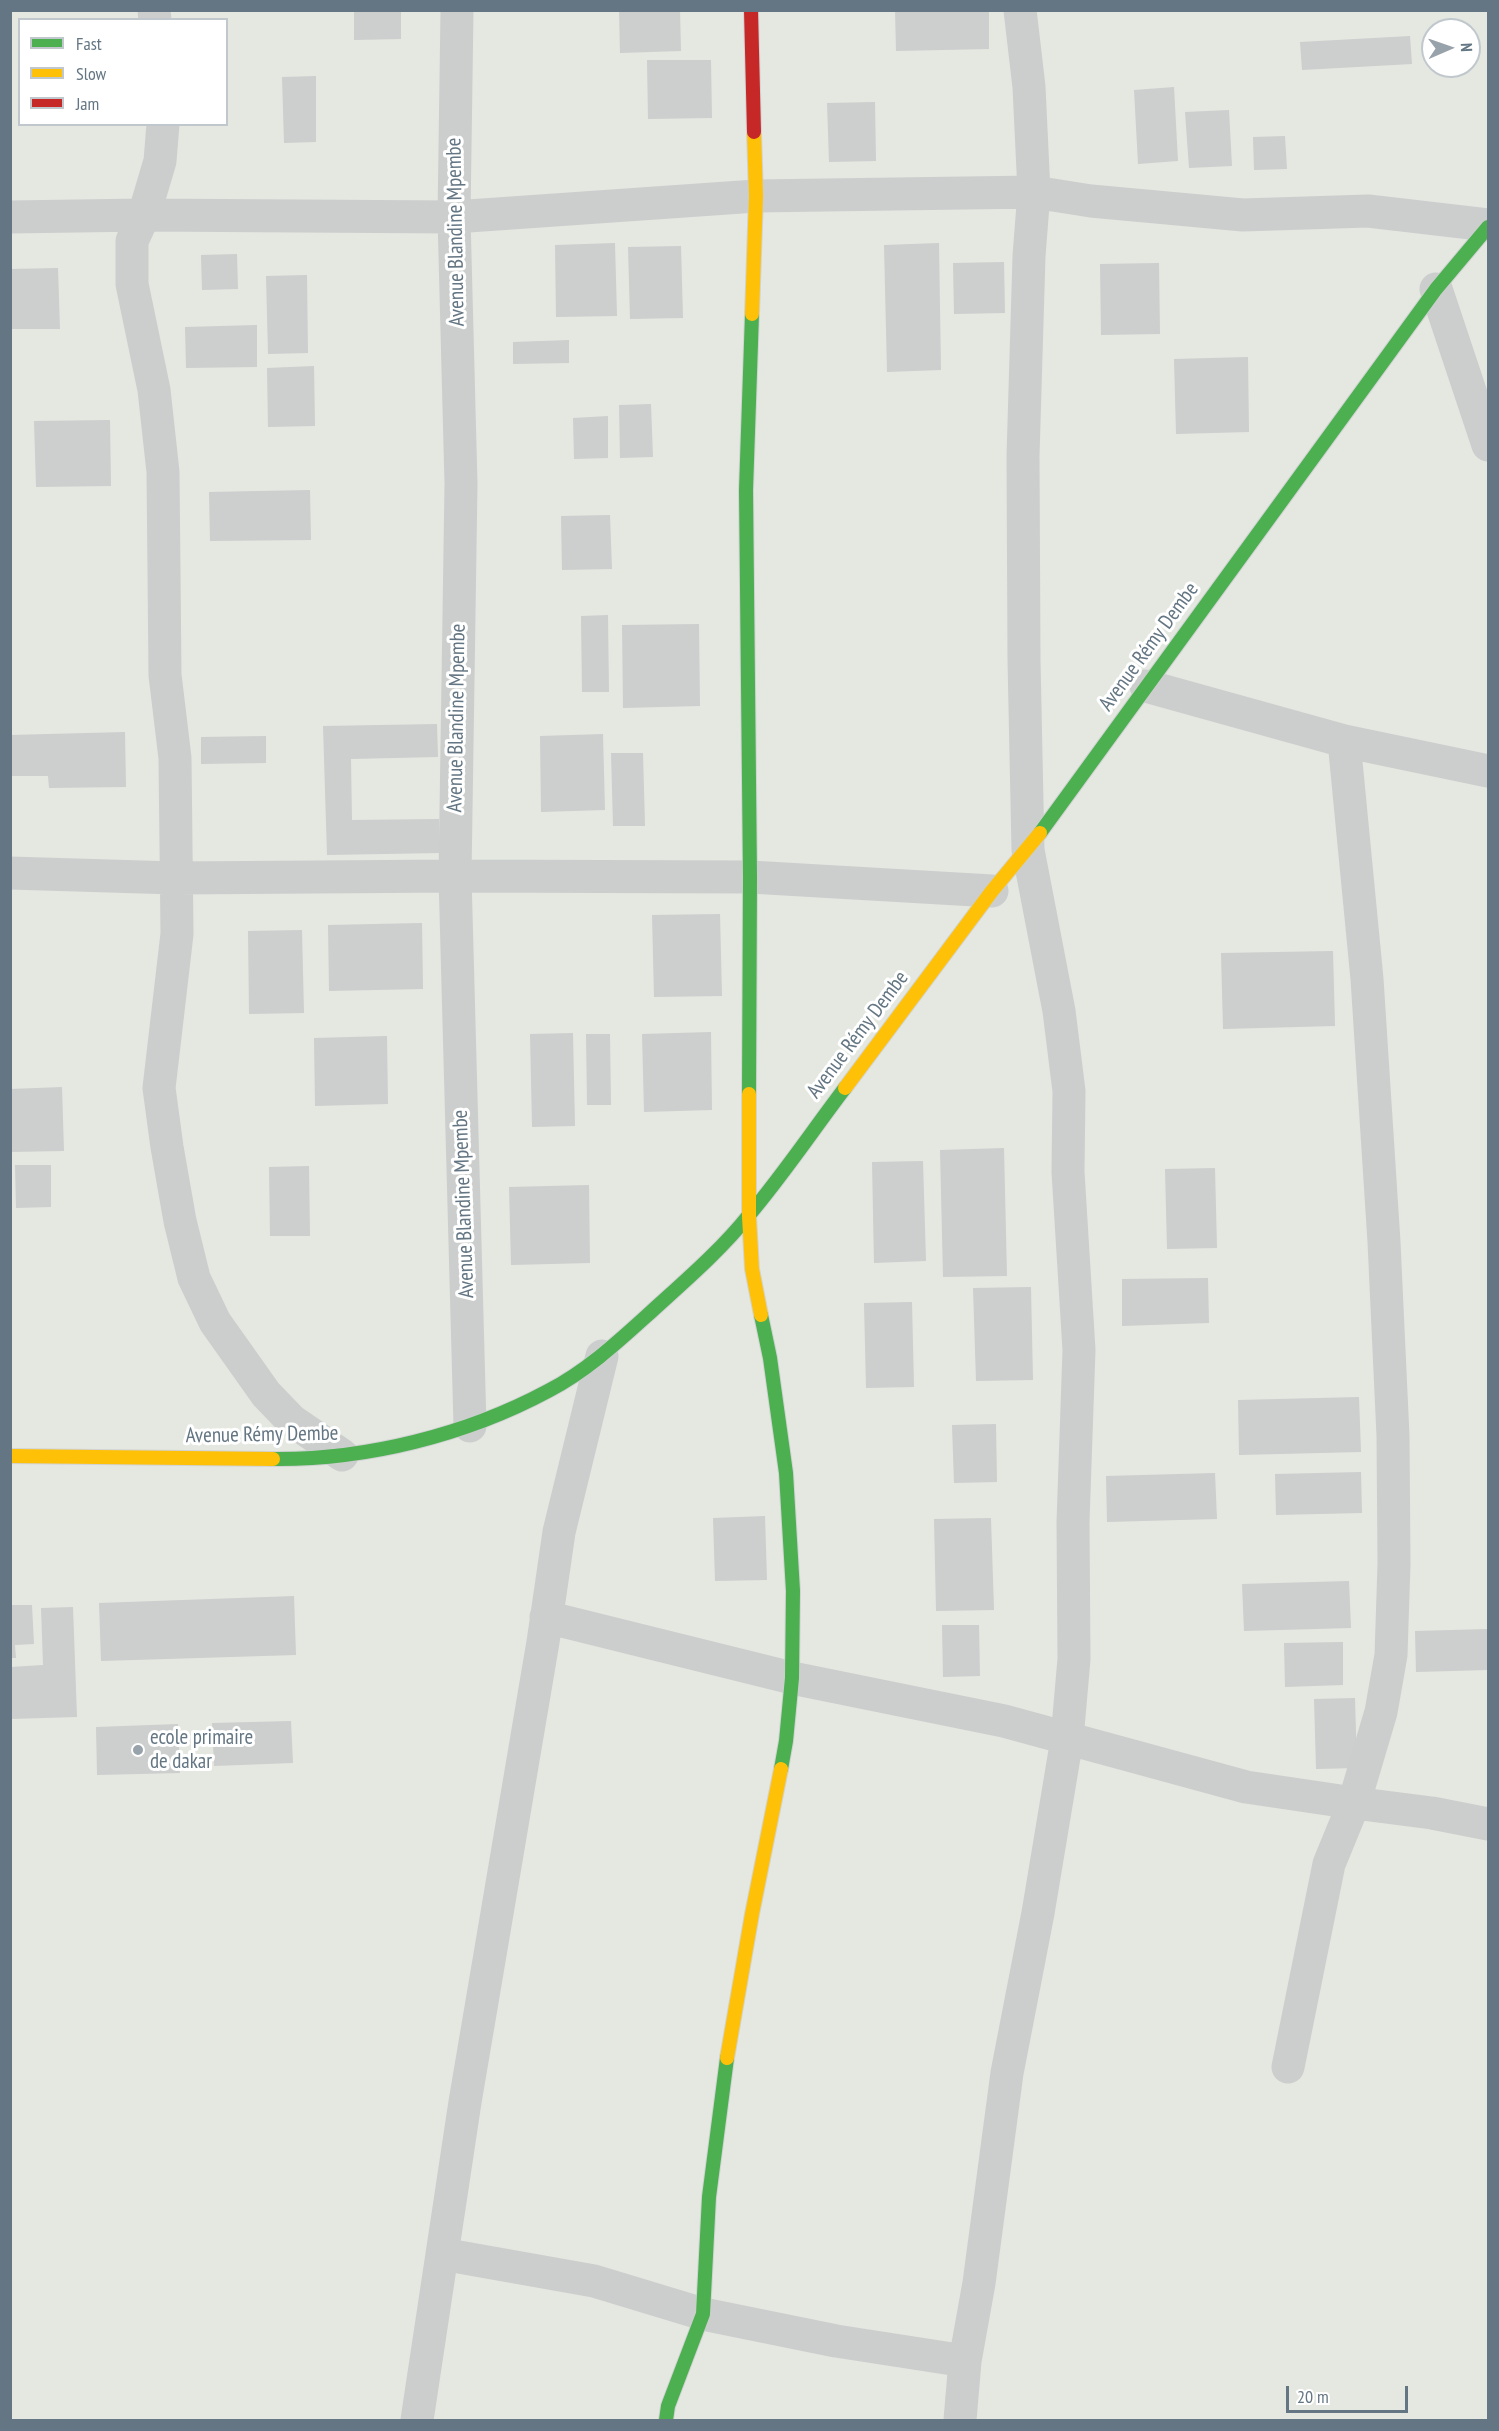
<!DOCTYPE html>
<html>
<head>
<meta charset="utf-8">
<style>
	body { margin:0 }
	#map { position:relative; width:1499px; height:2431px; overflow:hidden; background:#f5f5f3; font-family:"PT Sans Narrow",sans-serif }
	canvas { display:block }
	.frame { position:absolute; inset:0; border:12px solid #647683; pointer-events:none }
	.legend { position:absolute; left:18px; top:18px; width:210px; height:108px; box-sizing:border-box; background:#fff; border:2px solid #c1c8cd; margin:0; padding:8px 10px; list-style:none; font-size:18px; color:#647683 }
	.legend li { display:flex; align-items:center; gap:12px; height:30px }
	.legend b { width:30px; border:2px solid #c1c8cd }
	.north { position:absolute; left:1421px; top:18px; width:60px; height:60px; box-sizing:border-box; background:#fff; border:2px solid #c1c8cd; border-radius:50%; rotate:88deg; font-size:16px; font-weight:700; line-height:24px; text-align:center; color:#647683 }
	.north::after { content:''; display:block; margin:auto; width:21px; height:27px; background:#97a2aa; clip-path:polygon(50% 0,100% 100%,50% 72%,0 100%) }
	.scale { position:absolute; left:1286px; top:2386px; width:122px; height:27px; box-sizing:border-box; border:3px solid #647683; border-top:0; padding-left:8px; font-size:18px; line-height:21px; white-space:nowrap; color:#647683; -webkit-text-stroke:4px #fff; paint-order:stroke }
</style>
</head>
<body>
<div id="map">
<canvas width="1499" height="2431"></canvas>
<div class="frame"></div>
<ul class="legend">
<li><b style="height:8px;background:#4caf50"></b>Fast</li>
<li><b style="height:8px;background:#ffc107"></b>Slow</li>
<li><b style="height:8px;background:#c62828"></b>Jam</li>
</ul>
<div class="north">N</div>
<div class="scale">20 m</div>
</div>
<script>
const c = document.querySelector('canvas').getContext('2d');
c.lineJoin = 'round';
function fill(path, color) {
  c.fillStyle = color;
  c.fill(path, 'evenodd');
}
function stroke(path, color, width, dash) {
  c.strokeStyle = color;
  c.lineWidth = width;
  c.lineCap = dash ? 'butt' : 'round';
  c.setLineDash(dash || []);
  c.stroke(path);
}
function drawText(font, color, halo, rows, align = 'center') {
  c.font = font + ' "PT Sans Narrow",sans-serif';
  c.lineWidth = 6;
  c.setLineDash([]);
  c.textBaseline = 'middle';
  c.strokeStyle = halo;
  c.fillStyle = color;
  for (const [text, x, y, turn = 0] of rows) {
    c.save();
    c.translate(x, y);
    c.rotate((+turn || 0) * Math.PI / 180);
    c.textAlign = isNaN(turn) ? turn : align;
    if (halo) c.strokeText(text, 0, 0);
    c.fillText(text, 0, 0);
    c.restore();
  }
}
const green = new Path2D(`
	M 11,11 L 1488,11 L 1488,2420 L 11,2420 ZM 20,20 L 226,20 L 226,124 L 20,124 ZM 1433,30 L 1469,30 L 1469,66 L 1433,66 Z`);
const building = new Path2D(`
	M 354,10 L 401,10 L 401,39 L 354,40 Z
	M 619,10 L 680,10 L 681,51 L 620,53 Z
	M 895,10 L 989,10 L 989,49 L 896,51 Z
	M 1410,36 L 1412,64 L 1302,70 L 1300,42 Z
	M 647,60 L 711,60 L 712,118 L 648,119 Z
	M 316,76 L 316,142 L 284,143 L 282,77 Z
	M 1174,87 L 1178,161 L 1138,164 L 1134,90 Z
	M 875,102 L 876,161 L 829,162 L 827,103 Z
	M 1229,110 L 1232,166 L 1189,168 L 1185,112 Z
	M 1285,136 L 1287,169 L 1254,170 L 1253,137 Z
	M 615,243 L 617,316 L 556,317 L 555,245 Z
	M 939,243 L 941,370 L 887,372 L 884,245 Z
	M 681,246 L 683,318 L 630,319 L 628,247 Z
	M 237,254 L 238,289 L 202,290 L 201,255 Z
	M 1004,262 L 1005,313 L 954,314 L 953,263 Z
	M 1159,263 L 1160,334 L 1101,335 L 1100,264 Z
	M 58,268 L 60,329 L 10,329 L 10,269 Z
	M 307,275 L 308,353 L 268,354 L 266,276 Z
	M 257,325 L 257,367 L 186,368 L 185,327 Z
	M 569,340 L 569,363 L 513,364 L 513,342 Z
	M 1248,357 L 1249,432 L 1176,434 L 1174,359 Z
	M 314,366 L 315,426 L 268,427 L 267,368 Z
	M 651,404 L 653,457 L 620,458 L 619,405 Z
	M 608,416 L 608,458 L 574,459 L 573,418 Z
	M 110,420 L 111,486 L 36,487 L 34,421 Z
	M 310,490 L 311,540 L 210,541 L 209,492 Z
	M 610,515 L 612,569 L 562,570 L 561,516 Z
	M 608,615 L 609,692 L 582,692 L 581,616 Z
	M 699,624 L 700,706 L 623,708 L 622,625 Z
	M 437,724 L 438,757 L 351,759 L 352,820 L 439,819 L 440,853 L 327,855 L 323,726 Z
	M 125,732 L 126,787 L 49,788 L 48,776 L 10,776 L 10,735 Z
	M 603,734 L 605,810 L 541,812 L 540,736 Z
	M 266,736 L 266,763 L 201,764 L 201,737 Z
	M 611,753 L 643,753 L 645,826 L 613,826 Z
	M 720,914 L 722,996 L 654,997 L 652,915 Z
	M 422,923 L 423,989 L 329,991 L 328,925 Z
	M 302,930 L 304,1013 L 249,1014 L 248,931 Z
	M 1333,951 L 1335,1026 L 1223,1029 L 1221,953 Z
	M 711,1032 L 712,1110 L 644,1112 L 642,1034 Z
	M 573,1033 L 575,1126 L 532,1127 L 530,1034 Z
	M 586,1034 L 610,1034 L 611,1105 L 587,1105 Z
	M 387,1036 L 388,1104 L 315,1106 L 314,1038 Z
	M 62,1087 L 64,1151 L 10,1152 L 10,1089 Z
	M 1004,1148 L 1007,1276 L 943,1277 L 940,1150 Z
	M 923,1161 L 926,1261 L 874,1263 L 872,1162 Z
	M 15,1165 L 51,1165 L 51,1207 L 16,1208 Z
	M 309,1166 L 310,1236 L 270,1236 L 269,1167 Z
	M 1215,1168 L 1217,1248 L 1167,1249 L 1165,1169 Z
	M 589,1185 L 590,1263 L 511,1265 L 509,1187 Z
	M 1208,1278 L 1209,1323 L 1122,1326 L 1122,1279 Z
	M 1031,1287 L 1033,1380 L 976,1381 L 973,1288 Z
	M 912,1302 L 914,1387 L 866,1388 L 864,1303 Z
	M 1359,1397 L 1361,1452 L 1239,1455 L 1238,1400 Z
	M 996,1424 L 997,1482 L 954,1483 L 952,1425 Z
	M 1361,1472 L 1362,1513 L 1276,1515 L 1275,1474 Z
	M 1215,1473 L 1217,1519 L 1107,1522 L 1106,1476 Z
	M 765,1516 L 767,1580 L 715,1581 L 713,1518 Z
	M 991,1518 L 994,1610 L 936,1611 L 934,1519 Z
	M 1349,1581 L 1351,1628 L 1244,1631 L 1242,1584 Z
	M 294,1596 L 296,1655 L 101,1661 L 99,1603 Z
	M 12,1605 L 32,1605 L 34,1644 L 15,1645 L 16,1658 L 10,1658 Z
	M 73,1607 L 77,1717 L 10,1719 L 10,1667 L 43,1665 L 41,1608 Z
	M 942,1625 L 979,1625 L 980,1676 L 943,1677 Z
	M 1488,1629 L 1488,1670 L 1416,1672 L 1415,1631 Z
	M 1343,1642 L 1343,1685 L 1285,1687 L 1284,1643 Z
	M 1355,1698 L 1357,1768 L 1316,1769 L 1314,1699 Z
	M 291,1721 L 293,1763 L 214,1766 L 212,1723 Z
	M 178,1724 L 180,1773 L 97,1775 L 96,1727 Z`);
const street = new Path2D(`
	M 154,10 L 155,20
	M 457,10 L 454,217 L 461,484 L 455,876 L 470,1426
	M 163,124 L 160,161 L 144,215 L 132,241 L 132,284 L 154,390 L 163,472 L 165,675 L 175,758 L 177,934 L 159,1088 L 167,1147 L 180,1221 L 194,1278 L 215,1322 L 266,1394 L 291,1420 L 342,1455
	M 10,217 L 144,215 L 454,217 L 756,196 L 1034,192 L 1091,201 L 1243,215 L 1368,211 L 1488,225
	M 1436,289 L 1488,445
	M 1146,686 L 1344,741 L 1488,771
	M 10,873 L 175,878 L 455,876 L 750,877 L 992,891
	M 546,1617 L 792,1678 L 1004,1721 L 1246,1787 L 1354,1803 L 1381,1712 L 1391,1655 L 1394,1564 L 1393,1436 L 1384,1242 L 1367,979 L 1344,741
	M 1288,2067 L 1329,1864 L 1354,1803 L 1432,1813 L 1488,1824
	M 442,2254 L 594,2281 L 703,2314 L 836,2341 L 965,2361
	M 417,2420 L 465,2102 L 543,1642 L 559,1532 L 602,1356
	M 960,2420 L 965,2361 L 979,2283 L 1007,2073 L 1038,1913 L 1067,1739 L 1074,1659 L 1073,1522 L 1079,1350 L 1068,1172 L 1069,1091 L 1059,1011 L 1028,850 L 1024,660 L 1023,456 L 1029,256 L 1034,192 L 1029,87 L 1020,10`);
const fast = new Path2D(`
	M 1040,833 L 1436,289 L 1488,227
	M 749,1094 L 750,877 L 746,490 L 752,314
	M 761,1315 L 770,1358 L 786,1473 L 793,1591 L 792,1678 L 786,1741 L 781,1769
	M 273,1459 C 366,1460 466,1435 548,1391 C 587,1371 620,1340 652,1311 C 685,1281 721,1250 749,1215 C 783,1175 813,1130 845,1088
	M 666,2420 L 668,2406 L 703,2314 L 709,2197 L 727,2058`);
const slow = new Path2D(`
	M 752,314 L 756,196 L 754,132
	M 845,1088 L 992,891 L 1040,833
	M 749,1094 L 749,1216 L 752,1269 L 761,1315
	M 10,1456 L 273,1459
	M 727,2058 L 752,1914 L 781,1769`);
const jam = new Path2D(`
	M 751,10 L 754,132`);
const markers = [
	[138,1750,6,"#97a2aa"]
];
const streetNames = [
	["Avenue Blandine Mpembe",456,232,-91],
	["Avenue Rémy Dembe",1149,647,-54],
	["Avenue Blandine Mpembe",457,718,-89],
	["Avenue Rémy Dembe",858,1035,-53],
	["Avenue Blandine Mpembe",464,1204,-92],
	["Avenue Rémy Dembe",262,1435,-1]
];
const poiNames = [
	["ecole primaire",150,1738],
	["de dakar",150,1762]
];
fill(green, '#e4e8e1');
fill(building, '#cdcece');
stroke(fast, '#d2d3d4', 16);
stroke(slow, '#d2d3d4', 16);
stroke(jam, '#d2d3d4', 16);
stroke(street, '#cccece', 33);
stroke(fast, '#4caf50', 14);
stroke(slow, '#ffc107', 14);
stroke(jam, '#c62828', 14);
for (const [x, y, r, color] of markers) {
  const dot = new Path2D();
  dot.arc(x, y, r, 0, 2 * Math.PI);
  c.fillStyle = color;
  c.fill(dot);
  stroke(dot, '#fff', 2);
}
drawText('21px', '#647683', '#fff', streetNames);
drawText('21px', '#647683', '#fff', poiNames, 'left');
</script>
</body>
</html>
